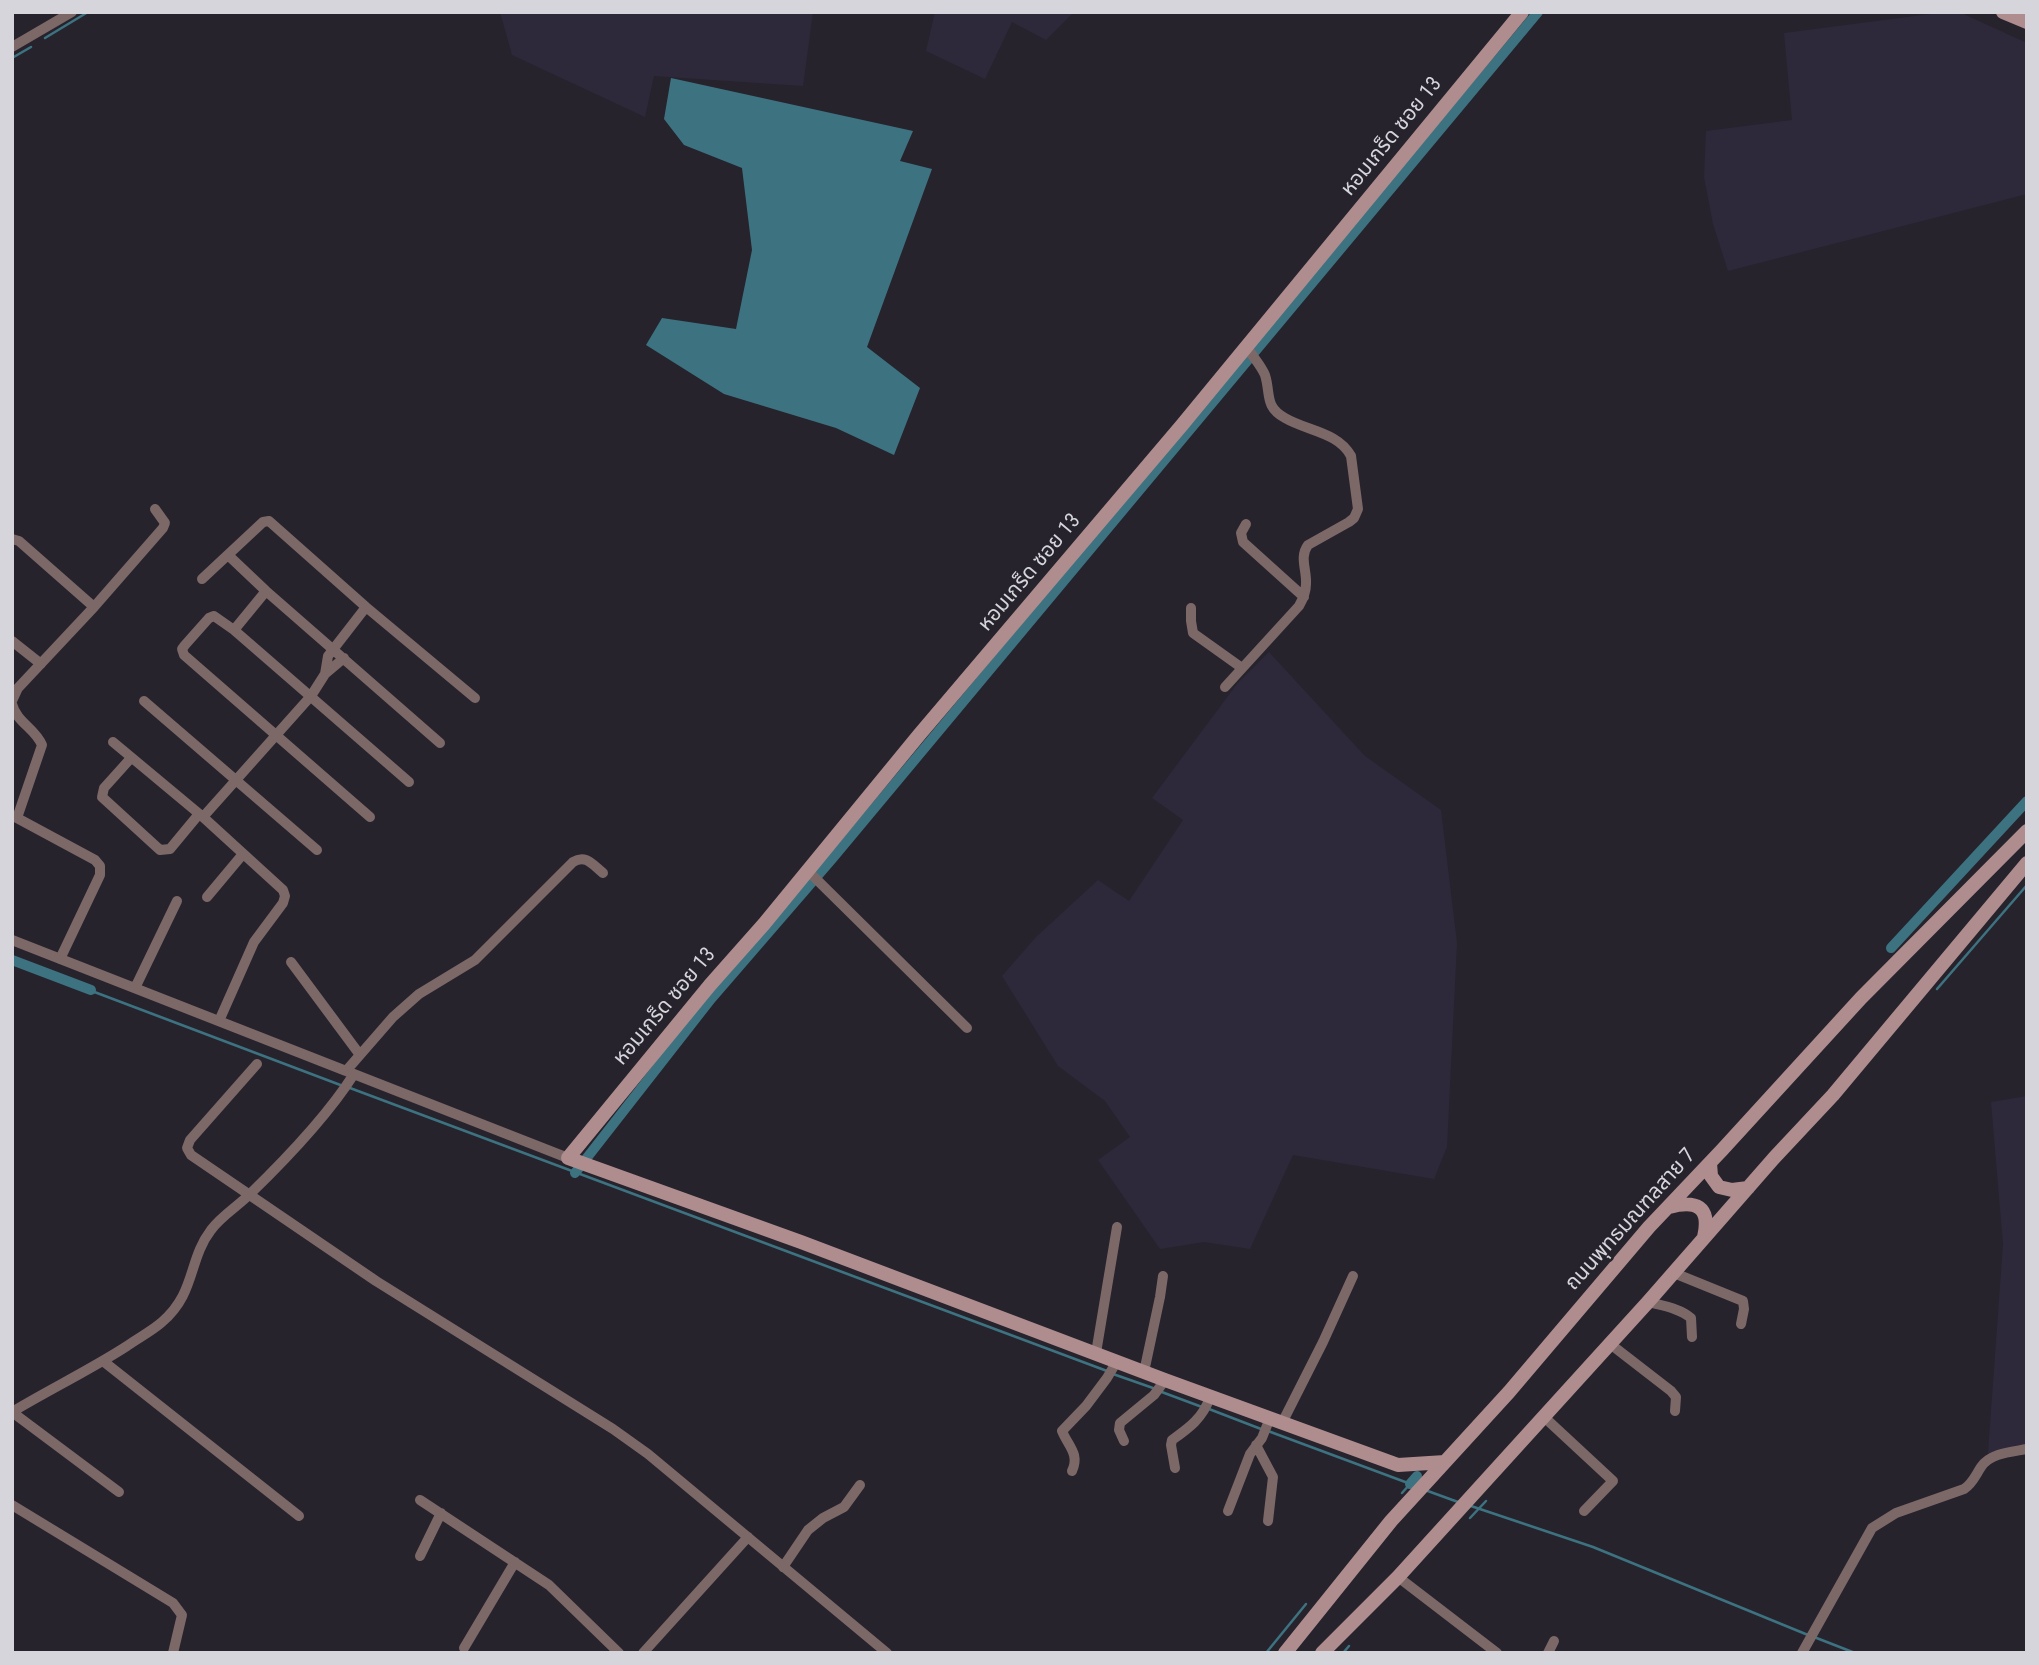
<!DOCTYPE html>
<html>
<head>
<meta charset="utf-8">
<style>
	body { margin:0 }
	#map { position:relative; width:2039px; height:1665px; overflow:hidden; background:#26232d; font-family:"Roboto Condensed",sans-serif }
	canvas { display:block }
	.frame { position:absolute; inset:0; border:14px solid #d6d5db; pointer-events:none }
</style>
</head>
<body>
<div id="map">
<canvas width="2039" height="1665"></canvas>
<div class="frame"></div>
</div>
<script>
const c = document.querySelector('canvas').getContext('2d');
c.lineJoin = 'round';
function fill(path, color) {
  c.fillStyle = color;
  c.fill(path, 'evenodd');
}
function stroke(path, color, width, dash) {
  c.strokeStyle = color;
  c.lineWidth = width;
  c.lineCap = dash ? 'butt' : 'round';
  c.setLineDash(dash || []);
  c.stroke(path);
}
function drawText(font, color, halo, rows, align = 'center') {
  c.font = font + ' "Roboto Condensed","Noto Sans Thai",sans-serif';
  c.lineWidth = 5;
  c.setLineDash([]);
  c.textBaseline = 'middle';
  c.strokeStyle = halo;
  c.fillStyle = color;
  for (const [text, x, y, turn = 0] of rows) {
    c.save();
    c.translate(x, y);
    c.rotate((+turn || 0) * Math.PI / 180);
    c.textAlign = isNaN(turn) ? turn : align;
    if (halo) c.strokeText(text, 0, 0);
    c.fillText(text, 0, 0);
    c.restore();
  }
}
const industrial = new Path2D(`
	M 500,12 L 813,12 L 803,86 L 654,76 L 645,117 L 512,55 Z
	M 935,12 L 1074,12 L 1046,40 L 1012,22 L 985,79 L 926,51 Z
	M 1946,12 L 1959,12 L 2027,43 L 2027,194 L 1728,271 L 1713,224 L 1704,177 L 1706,131 L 1792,120 L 1784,33 Z
	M 1269,652 L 1365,756 L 1441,810 L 1457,943 L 1447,1147 L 1434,1179 L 1293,1155 L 1250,1249 L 1204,1242 L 1160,1249 L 1098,1160 L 1130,1137 L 1105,1101 L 1058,1066 L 1002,976 L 1036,937 L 1098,880 L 1129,901 L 1183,820 L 1152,798 L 1237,684 Z
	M 2027,1096 L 2027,1446 L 1988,1453 L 2003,1244 L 1991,1102 Z`);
const water = new Path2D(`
	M 671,78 L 913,131 L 900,161 L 932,169 L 867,347 L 920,388 L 894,455 L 836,428 L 724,394 L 646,345 L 662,318 L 736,329 L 752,250 L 742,168 L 684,145 L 664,119 Z`);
const stream = new Path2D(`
	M 45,38 L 88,12
	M 12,58 L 31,47
	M 68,982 L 343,1086
	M 1937,989 L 2027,885
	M 350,1088 L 1107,1371
	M 1113,1374 L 1153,1388
	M 1159,1391 L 1202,1407
	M 1209,1409 L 1261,1429
	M 1268,1431 L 1416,1486
	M 1425,1490 L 1458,1502
	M 1402,1493 L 1410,1484
	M 1471,1506 L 1593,1547 L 1808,1635
	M 1470,1518 L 1486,1501
	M 1814,1637 L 1855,1653
	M 1266,1653 L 1306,1604
	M 1343,1653 L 1349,1646`);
const canal = new Path2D(`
	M 1891,948 L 2027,801
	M 12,960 L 91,990
	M 575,1173 L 711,999 L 832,859 L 1538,12
	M 1410,1484 L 1417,1476`);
const street = new Path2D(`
	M 12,47 L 72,12
	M 1246,524 L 1241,533 L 1243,542 L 1304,597
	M 12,539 L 19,541 L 94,607
	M 228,555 L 266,591 L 440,743
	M 202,579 L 263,522 L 269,521 L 366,607 L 475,698
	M 266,591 L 234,630 L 214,616 L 209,618 L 185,645 L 182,649 L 184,655 L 370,817
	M 1191,608 L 1191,621 L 1193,633 L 1242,668
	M 234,630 L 409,782
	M 12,641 L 41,664
	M 325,674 L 328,656 L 366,607
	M 1225,687 L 1299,606 C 1303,599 1306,592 1306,584 C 1307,570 1299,557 1308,545 L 1349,522 L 1354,518 L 1358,509 L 1351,456 C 1338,432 1307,431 1285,418 C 1264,406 1271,394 1265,375 C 1261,365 1252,356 1247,347
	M 12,701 L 18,688 L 94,607 L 163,528 L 165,523 L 155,509
	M 144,701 L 317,850
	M 12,704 C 17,723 35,728 42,745 L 17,818 L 95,860 L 100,866 L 100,875 L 60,959
	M 113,742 L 203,817
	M 131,758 L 104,788 L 102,797 L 160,850 L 170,849 L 199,814
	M 808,871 L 967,1028
	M 207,897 L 243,854
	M 12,940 L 568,1158
	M 291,962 L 360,1055
	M 135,988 L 177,901
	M 219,1021 L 254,942 L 283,903 L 285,896 L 283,890 L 203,817 L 311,696 L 325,674 L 344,658
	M 257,1064 L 190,1140 L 187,1148 L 191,1155 L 376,1281 L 613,1429 L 648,1454 L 887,1653
	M 346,1071 L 393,1017 L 419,994 L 475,960 L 573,862 C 586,854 593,865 603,873
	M 1674,1273 L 1743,1301 L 1744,1309 L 1741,1324
	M 1648,1302 C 1663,1306 1679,1308 1691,1318 L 1692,1337
	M 1609,1343 L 1671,1391 L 1676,1397 L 1675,1411
	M 1096,1353 L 1117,1227
	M 103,1361 L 299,1516
	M 1144,1372 L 1160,1297 L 1163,1276
	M 12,1412 C 50,1389 90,1370 127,1346 C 138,1338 152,1331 162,1322 C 196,1293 188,1260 211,1230 C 221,1216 238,1206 250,1194 C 285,1160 328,1115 354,1074
	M 12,1412 L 119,1492
	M 1543,1416 L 1613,1481 L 1584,1511
	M 1282,1423 L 1323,1342 L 1353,1276
	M 1124,1441 L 1119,1430 L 1120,1423 L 1154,1395 L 1165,1380
	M 1256,1445 L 1273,1477 L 1268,1521
	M 1175,1468 L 1171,1445 L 1172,1440 C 1189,1428 1203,1418 1210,1397
	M 1072,1471 C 1080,1454 1068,1446 1062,1431 L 1086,1406 L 1107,1378 L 1117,1361
	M 420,1500 L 549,1585 L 619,1653
	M 12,1505 L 173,1603 L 182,1615 L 173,1653
	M 1228,1511 L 1250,1454 L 1262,1438 L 1270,1418
	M 420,1556 L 441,1513
	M 783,1567 L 808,1530 L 823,1518 L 844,1507 L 860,1485
	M 1398,1577 L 1497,1653
	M 464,1648 L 515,1562
	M 643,1653 L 748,1537
	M 1548,1653 L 1554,1641
	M 1802,1653 L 1872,1528 L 1896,1513 L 1964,1489 C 1973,1483 1975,1476 1981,1467 C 1990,1453 2011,1452 2027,1449`);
const secondary = new Path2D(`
	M 2003,12 L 2027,22
	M 1710,1163 L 1711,1176 L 1719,1187 L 1732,1190 L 1748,1188
	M 1669,1207 C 1696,1200 1711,1206 1704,1237
	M 1445,1462 L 1398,1465 L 1165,1380 L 801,1242 L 568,1158 L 710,985 L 764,924 L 919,735 L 1182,425 L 1522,12
	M 1285,1653 L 1391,1521 L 1509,1392 L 1649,1227 L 1722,1150 L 1861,998 L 2027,831
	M 1322,1653 L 1398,1577 L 1648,1302 L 1774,1158 L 1833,1095 L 2027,863`);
const streetNames = [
	["หอมเกร็ด ซอย 13",1392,137,-51],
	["หอมเกร็ด ซอย 13",1030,573,-50],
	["หอมเกร็ด ซอย 13",665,1007,-50],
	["ถนนพุทธมณฑลสาย 7",1631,1220,-48]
];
fill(industrial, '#2e293a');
fill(water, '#3d7381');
stroke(stream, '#3d7381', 2.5);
stroke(canal, '#3d7381', 10);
stroke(street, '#7d6868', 10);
stroke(secondary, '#af8d8e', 14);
drawText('21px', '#d6d5db', '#26232d', streetNames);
</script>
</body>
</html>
